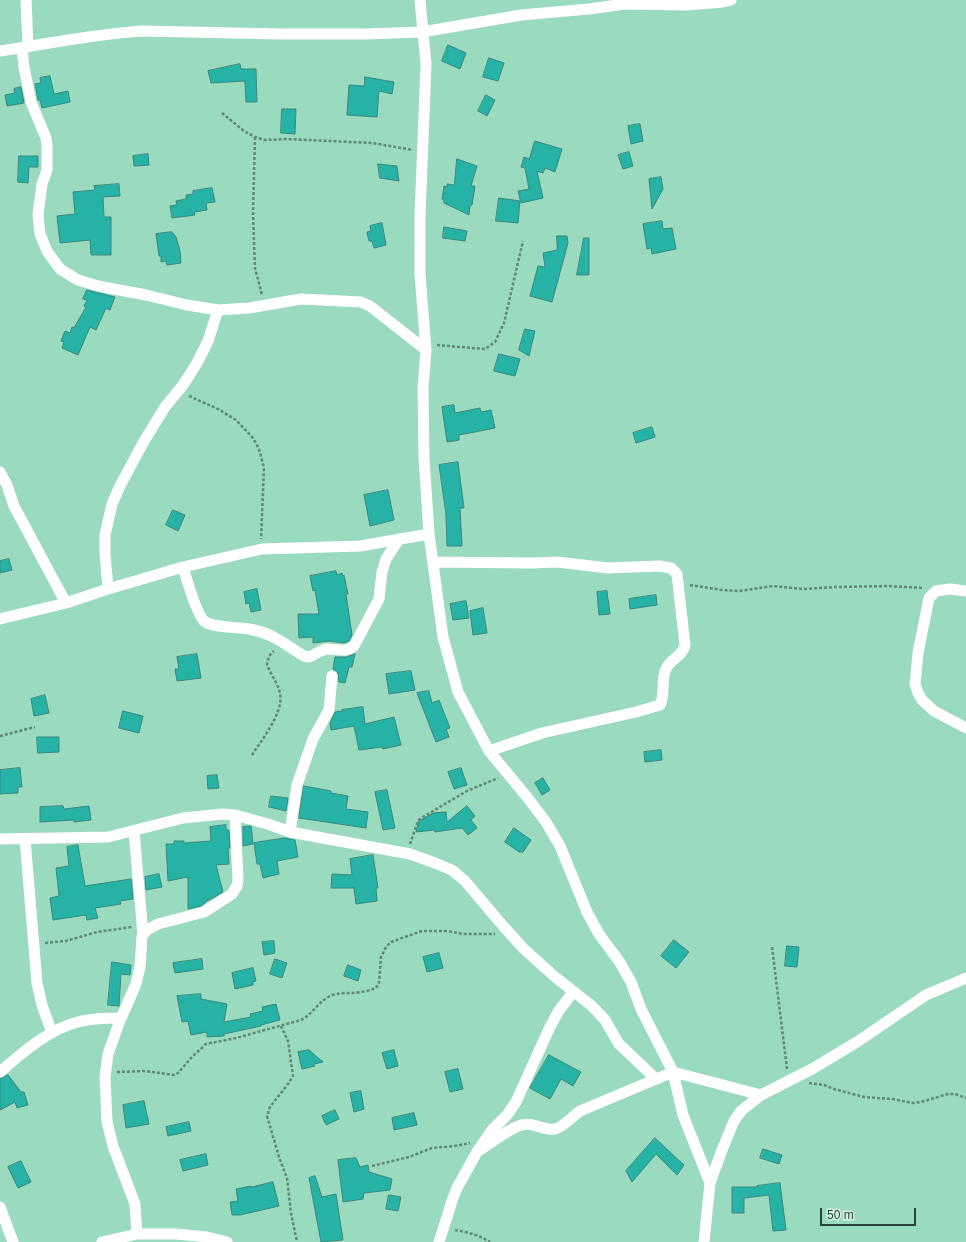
<!DOCTYPE html>
<html>
<head>
<meta charset="utf-8">
<style>
	body { margin:0 }
	#map { position:relative; width:966px; height:1242px; overflow:hidden; background:#9adabe; font-family:Helvetica,sans-serif }
	canvas { display:block }
	.scale { position:absolute; left:820px; top:1208px; width:96px; height:18px; box-sizing:border-box; border:2px solid #294338; border-top:0; padding-left:5px; font-size:12px; line-height:14px; white-space:nowrap; color:#294338; -webkit-text-stroke:3px #d4f3e4; paint-order:stroke }
</style>
</head>
<body>
<div id="map">
<canvas width="966" height="1242"></canvas>
<div class="scale">50 m</div>
</div>
<script>
const c = document.querySelector('canvas').getContext('2d');
c.lineJoin = 'round';
function fill(path, color) {
  c.fillStyle = color;
  c.fill(path, 'evenodd');
}
function stroke(path, color, width, dash) {
  c.strokeStyle = color;
  c.lineWidth = width;
  c.lineCap = dash ? 'butt' : 'round';
  c.setLineDash(dash || []);
  c.stroke(path);
}
const building = new Path2D(`
	M 448,45 L 466,53 L 460,69 L 442,61 Z
	M 489,58 L 504,63 L 498,81 L 483,77 Z
	M 240,64 L 241,69 L 256,69 L 257,102 L 246,102 L 245,81 L 211,83 L 208,71 Z
	M 50,76 L 54,94 L 68,91 L 70,102 L 42,108 L 40,100 L 38,100 L 35,84 L 41,83 L 40,78 Z
	M 365,77 L 394,82 L 392,94 L 379,91 L 377,117 L 347,115 L 349,85 L 364,86 Z
	M 21,87 L 24,103 L 7,106 L 5,95 L 15,93 L 14,89 Z
	M 486,95 L 495,100 L 487,116 L 478,111 Z
	M 282,109 L 296,109 L 295,134 L 281,133 Z
	M 640,124 L 643,141 L 631,144 L 628,126 Z
	M 535,141 L 562,149 L 555,172 L 545,168 L 543,173 L 537,171 L 543,198 L 521,203 L 518,191 L 529,189 L 525,168 L 521,167 L 524,157 L 529,159 Z
	M 629,152 L 633,166 L 623,169 L 618,155 Z
	M 148,154 L 149,165 L 134,166 L 133,156 Z
	M 19,156 L 38,156 L 38,167 L 29,167 L 28,183 L 18,182 Z
	M 457,159 L 477,166 L 471,186 L 475,186 L 472,205 L 470,206 L 469,215 L 444,203 L 444,201 L 442,199 L 444,186 L 447,187 L 447,184 L 454,185 Z
	M 378,164 L 397,166 L 399,181 L 380,178 Z
	M 661,177 L 663,189 L 652,209 L 649,179 Z
	M 119,184 L 120,196 L 103,197 L 104,217 L 111,217 L 111,255 L 91,255 L 90,240 L 60,243 L 57,216 L 75,214 L 73,192 L 95,190 L 94,186 Z
	M 212,188 L 215,202 L 206,203 L 207,210 L 194,212 L 195,215 L 172,218 L 170,206 L 177,205 L 176,201 L 186,199 L 186,195 L 193,194 L 193,191 Z
	M 499,198 L 520,201 L 518,223 L 496,221 Z
	M 662,221 L 663,229 L 672,228 L 676,249 L 652,254 L 651,248 L 647,249 L 643,224 Z
	M 382,223 L 386,245 L 374,248 L 372,241 L 369,241 L 367,232 L 371,231 L 370,226 Z
	M 444,227 L 467,231 L 465,241 L 443,238 Z
	M 172,232 L 176,237 L 180,251 L 181,263 L 167,265 L 166,261 L 161,262 L 161,256 L 159,256 L 156,234 Z
	M 557,236 L 567,236 L 568,243 L 552,302 L 530,296 L 538,266 L 545,267 L 543,253 L 557,250 Z
	M 584,238 L 589,238 L 589,275 L 577,275 Z
	M 87,290 L 115,297 L 110,310 L 106,308 L 96,330 L 90,327 L 78,355 L 62,348 L 64,342 L 61,341 L 65,331 L 70,333 L 72,327 L 74,328 L 86,307 L 84,306 L 87,300 L 83,299 Z
	M 525,329 L 535,331 L 529,356 L 519,350 Z
	M 499,354 L 520,359 L 515,376 L 494,371 Z
	M 454,405 L 455,413 L 480,408 L 481,412 L 491,410 L 495,428 L 459,435 L 459,440 L 447,442 L 442,407 Z
	M 652,427 L 655,437 L 636,443 L 633,433 Z
	M 458,462 L 464,508 L 460,508 L 462,546 L 447,546 L 446,514 L 439,465 Z
	M 388,490 L 394,520 L 370,526 L 364,495 Z
	M 173,510 L 185,515 L 178,531 L 166,525 Z
	M 9,559 L 12,570 L 0,573 L 0,561 Z
	M 336,571 L 337,575 L 342,573 L 343,576 L 344,575 L 348,594 L 346,594 L 352,635 L 349,641 L 344,643 L 329,641 L 313,643 L 313,637 L 299,638 L 298,614 L 319,614 L 315,590 L 313,591 L 310,576 Z
	M 257,589 L 261,610 L 251,612 L 249,603 L 246,604 L 244,592 Z
	M 607,591 L 610,614 L 599,615 L 597,592 Z
	M 656,595 L 657,605 L 630,609 L 629,599 Z
	M 466,601 L 469,618 L 453,620 L 450,604 Z
	M 483,608 L 487,633 L 473,635 L 470,611 Z
	M 197,654 L 201,678 L 177,681 L 175,669 L 179,669 L 177,657 Z
	M 355,654 L 352,667 L 349,667 L 345,683 L 339,682 L 338,673 L 333,669 L 335,657 L 346,657 Z
	M 411,671 L 415,690 L 389,694 L 386,674 Z
	M 429,691 L 432,703 L 439,700 L 450,728 L 446,729 L 449,737 L 436,742 L 417,693 Z
	M 45,695 L 49,713 L 34,716 L 31,699 Z
	M 363,707 L 365,724 L 394,717 L 401,745 L 383,749 L 382,747 L 359,750 L 354,726 L 331,730 L 330,723 L 335,712 L 342,711 L 342,710 Z
	M 123,711 L 143,716 L 139,733 L 119,728 Z
	M 37,737 L 59,737 L 59,752 L 38,753 Z
	M 661,750 L 662,760 L 645,762 L 644,752 Z
	M 20,768 L 22,787 L 18,787 L 18,793 L 0,794 L 0,770 Z
	M 461,768 L 467,785 L 454,789 L 448,772 Z
	M 217,775 L 219,788 L 208,789 L 207,776 Z
	M 543,778 L 550,790 L 542,795 L 535,783 Z
	M 304,786 L 331,791 L 331,793 L 348,796 L 346,809 L 368,812 L 366,828 L 299,818 Z
	M 387,790 L 395,828 L 383,830 L 375,792 Z
	M 271,796 L 288,798 L 286,811 L 269,807 Z
	M 63,806 L 64,809 L 89,806 L 91,820 L 74,822 L 74,820 L 40,822 L 40,807 Z
	M 467,806 L 475,816 L 471,820 L 477,828 L 468,835 L 462,828 L 435,832 L 434,830 L 416,832 L 419,821 L 433,813 L 446,812 L 447,822 Z
	M 226,825 L 226,830 L 229,830 L 230,848 L 228,848 L 229,864 L 216,865 L 223,892 L 211,899 L 206,901 L 206,902 L 201,906 L 188,909 L 188,877 L 168,881 L 166,844 L 174,844 L 174,841 L 184,841 L 184,843 L 211,841 L 210,827 Z
	M 249,826 L 251,826 L 253,844 L 243,846 L 243,827 Z
	M 514,828 L 531,840 L 523,852 L 519,852 L 505,842 Z
	M 285,838 L 295,840 L 298,857 L 277,861 L 279,874 L 263,878 L 260,864 L 257,864 L 254,843 Z
	M 78,845 L 85,886 L 131,879 L 133,899 L 120,901 L 121,904 L 95,908 L 98,918 L 87,920 L 86,915 L 53,920 L 50,898 L 59,896 L 56,868 L 69,866 L 67,847 Z
	M 373,855 L 378,888 L 376,888 L 377,901 L 356,904 L 354,888 L 331,888 L 332,874 L 352,875 L 350,859 Z
	M 159,874 L 162,887 L 146,890 L 145,877 Z
	M 674,940 L 689,952 L 676,968 L 661,956 Z
	M 274,941 L 275,953 L 264,955 L 262,942 Z
	M 787,946 L 799,947 L 797,967 L 785,966 Z
	M 439,953 L 443,968 L 427,972 L 423,957 Z
	M 202,959 L 203,969 L 175,973 L 173,963 Z
	M 275,959 L 287,963 L 282,978 L 270,974 Z
	M 112,962 L 131,965 L 130,975 L 121,974 L 119,1006 L 108,1005 Z
	M 348,965 L 361,970 L 358,981 L 344,976 Z
	M 253,968 L 256,981 L 253,982 L 253,985 L 235,989 L 232,973 Z
	M 201,994 L 201,999 L 227,1004 L 224,1022 L 251,1017 L 250,1014 L 263,1011 L 262,1007 L 276,1004 L 280,1020 L 261,1025 L 261,1026 L 224,1034 L 224,1036 L 207,1037 L 207,1032 L 191,1035 L 188,1021 L 182,1022 L 177,996 Z
	M 309,1050 L 323,1062 L 314,1064 L 315,1066 L 302,1069 L 298,1052 Z
	M 394,1050 L 398,1066 L 387,1069 L 382,1053 Z
	M 549,1055 L 581,1072 L 573,1086 L 561,1079 L 550,1099 L 530,1088 Z
	M 458,1069 L 463,1089 L 450,1092 L 445,1072 Z
	M 8,1075 L 21,1092 L 24,1092 L 28,1105 L 17,1108 L 15,1102 L 0,1110 L 0,1079 Z
	M 361,1091 L 364,1109 L 354,1112 L 350,1093 Z
	M 144,1101 L 149,1124 L 126,1128 L 123,1105 Z
	M 335,1110 L 339,1119 L 326,1125 L 322,1116 Z
	M 414,1113 L 417,1125 L 394,1130 L 392,1118 Z
	M 189,1122 L 191,1131 L 168,1136 L 166,1127 Z
	M 655,1138 L 684,1165 L 677,1175 L 656,1154 L 632,1182 L 626,1171 Z
	M 763,1149 L 782,1155 L 779,1164 L 760,1158 Z
	M 206,1154 L 208,1165 L 183,1171 L 180,1160 Z
	M 356,1158 L 360,1167 L 368,1165 L 369,1172 L 392,1179 L 390,1190 L 364,1193 L 363,1199 L 343,1202 L 338,1160 Z
	M 21,1161 L 31,1182 L 18,1188 L 8,1167 Z
	M 315,1176 L 322,1197 L 336,1194 L 343,1240 L 321,1242 L 309,1178 Z
	M 273,1182 L 279,1206 L 240,1215 L 232,1215 L 230,1202 L 238,1201 L 236,1189 L 251,1186 L 251,1187 Z
	M 780,1183 L 786,1230 L 773,1231 L 769,1195 L 744,1198 L 744,1213 L 732,1213 L 732,1187 L 757,1187 L 757,1186 Z
	M 389,1195 L 401,1197 L 398,1211 L 386,1209 Z`);
const path = new Path2D(`
	M 222,113 L 244,131 L 255,137 L 265,140 L 288,139 L 372,143 L 413,150
	M 255,137 L 253,214 L 255,268 L 262,295
	M 437,345 L 485,349 L 495,342 L 504,323 L 523,241
	M 189,396 L 218,409 L 236,420 L 253,438 L 259,449 L 264,468 L 261,539
	M 690,585 L 722,590 L 739,591 L 773,586 L 803,589 L 836,587 L 887,586 L 924,588
	M 0,736 L 35,727
	M 252,755 C 262,739 284,713 280,693 C 278,683 270,674 267,664 L 269,656 L 274,651
	M 410,844 L 418,821 L 421,818 L 467,791 L 498,778
	M 45,943 L 66,941 L 97,932 L 132,927
	M 772,947 L 787,1069
	M 281,1026 L 288,1041 L 293,1076 L 288,1084 L 270,1107 L 267,1116 L 279,1157 L 287,1178 L 291,1213 L 297,1242
	M 117,1072 L 145,1071 L 174,1075 L 178,1073 L 192,1057 L 206,1044 L 236,1038 L 301,1020 C 312,1015 317,1003 330,996 C 336,993 344,993 351,993 C 359,993 368,991 376,988 L 379,983 L 381,957 L 386,947 L 391,942 L 422,931 L 448,931 L 463,934 L 495,934
	M 809,1083 L 824,1085 L 834,1089 L 864,1097 L 892,1099 L 913,1103 L 921,1102 L 948,1094 L 955,1094 L 966,1098
	M 372,1166 L 409,1157 L 432,1148 L 455,1146 L 470,1143
	M 455,1230 C 467,1232 479,1235 490,1242`);
const minor = new Path2D(`
	M 26,0 L 28,47
	M 420,0 L 426,64 L 420,216 L 420,274 L 426,350 L 423,388 L 424,458 L 429,534 L 443,637 L 458,692 L 489,751 L 527,797 L 546,822 L 560,846 L 587,912 L 599,934 L 619,961 L 631,982 L 641,1009 L 673,1072 L 683,1115 L 710,1183
	M 22,48 L 24,67 L 31,102 L 46,138 L 47,145 L 47,170 L 42,184 L 38,215 L 40,234 L 47,251 L 60,269 L 78,280 L 98,286 L 146,295 L 187,305 L 218,310 L 249,308 L 301,299 L 361,302 L 370,306 L 426,350
	M 0,51 C 47,44 94,34 142,31 L 281,34 L 366,34 L 422,32 L 521,15 L 589,9 L 625,4 L 687,5 L 723,2 L 731,0
	M 0,472 L 7,485 L 14,506 L 66,603
	M 433,562 L 532,563 L 557,562 L 608,568 L 660,566 L 671,568 L 677,574 L 685,645 C 683,656 672,658 667,667 C 660,678 666,694 660,705 L 636,712 L 542,733 L 489,751
	M 183,567 C 187,580 196,613 204,621 C 211,628 239,627 249,629 C 273,633 284,644 304,656 L 309,657 C 315,655 320,650 327,649 C 337,649 346,653 354,646 L 379,599 L 382,572 L 386,559 L 399,539
	M 108,589 L 105,554 L 105,535 L 112,504 L 120,486 L 143,443 L 165,407 L 183,385 L 197,363 L 208,341 L 218,310
	M 966,591 L 950,589 L 936,591 L 929,598 L 918,653 L 915,684 L 918,693 L 922,700 L 934,711 L 966,728
	M 0,619 L 66,603 L 108,589 L 183,567 L 262,549 L 360,546 L 429,534
	M 134,831 L 143,935
	M 290,832 L 297,785 L 313,739 L 329,710 L 332,676
	M 0,839 L 108,837 L 183,818 L 223,814 L 235,815 L 268,824 L 290,832 L 410,854 L 435,863 L 452,870 L 465,881 L 504,927 L 524,949 L 554,976 L 592,1006 L 605,1020 L 619,1044 L 656,1079
	M 25,839 L 37,983 L 42,1005 L 52,1033
	M 0,1072 C 22,1053 49,1029 78,1022 C 92,1018 107,1018 121,1018
	M 477,1152 C 488,1145 505,1132 516,1127 C 534,1119 542,1132 555,1129 C 562,1128 573,1116 580,1111 L 673,1072 L 761,1095
	M 0,1207 L 13,1242
	M 137,1234 L 135,1204 L 113,1146 L 107,1122 L 105,1077 L 108,1054 L 119,1023 L 136,984 L 140,967 L 142,936 L 147,930 L 158,924 L 204,912 L 232,894 L 237,886 L 238,880 L 235,815
	M 102,1242 L 137,1234 L 176,1234 L 207,1237 L 227,1242
	M 439,1242 L 453,1198 L 457,1188 L 477,1152 L 492,1130 L 507,1115 L 516,1102 L 549,1029 L 558,1012 L 573,992
	M 704,1242 L 710,1183 L 722,1150 L 734,1121 L 741,1111 L 761,1095 L 812,1069 L 857,1042 L 926,995 L 966,978`);
fill(building, '#26b2a5');
stroke(building, '#3a877e', 1);
stroke(path, '#5e8a77', 2.5, [3, 2]);
stroke(minor, '#fff', 11);
</script>
</body>
</html>
